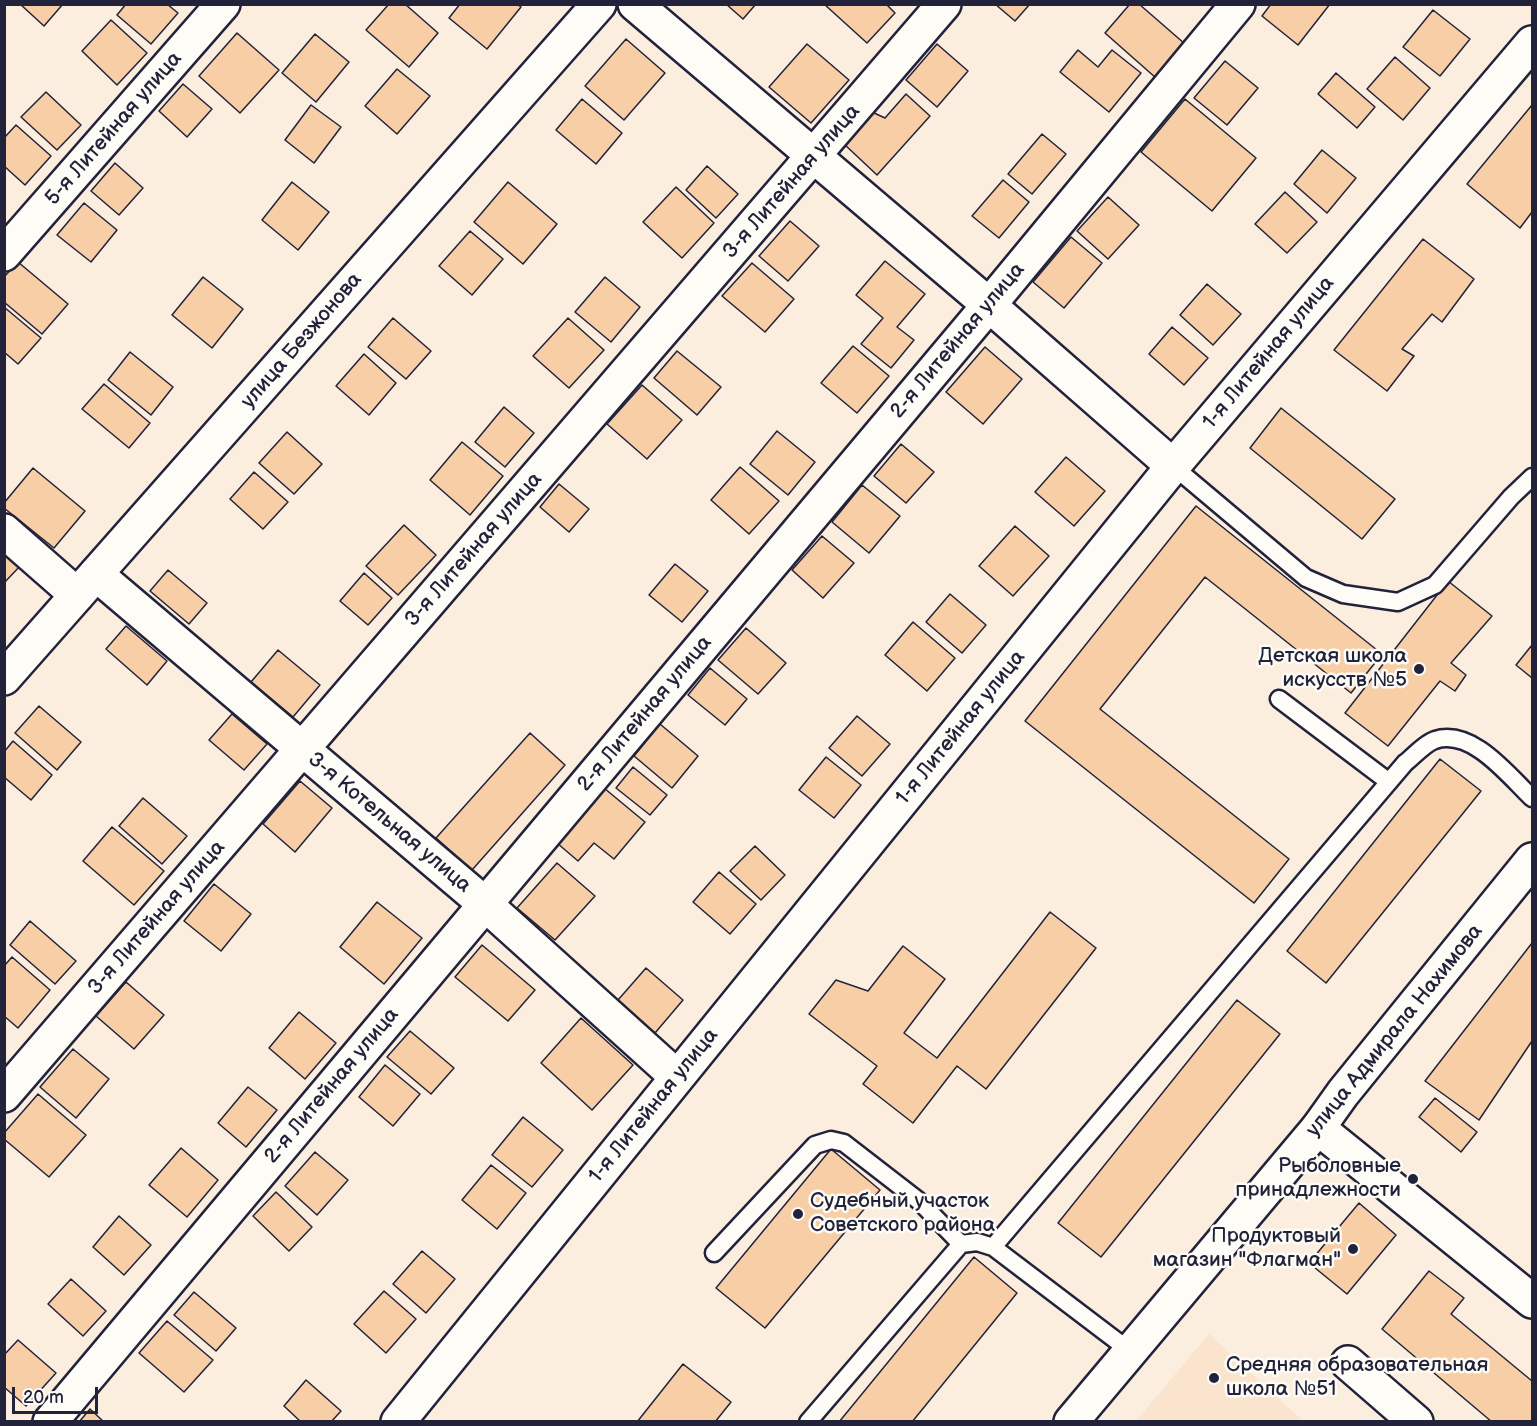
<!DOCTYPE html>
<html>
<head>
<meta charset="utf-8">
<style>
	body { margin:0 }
	#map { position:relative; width:1537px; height:1426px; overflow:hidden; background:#fbeedf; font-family:"Balsamiq Sans",sans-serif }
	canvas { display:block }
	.frame { position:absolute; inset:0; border:6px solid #22223b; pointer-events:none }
	.scale { position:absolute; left:12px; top:1387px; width:86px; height:27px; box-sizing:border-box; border:3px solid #22223b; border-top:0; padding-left:8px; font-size:18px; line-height:21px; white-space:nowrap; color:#22223b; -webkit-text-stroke:4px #fdfcf7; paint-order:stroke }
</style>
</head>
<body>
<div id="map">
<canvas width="1537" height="1426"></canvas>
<div class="frame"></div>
<div class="scale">20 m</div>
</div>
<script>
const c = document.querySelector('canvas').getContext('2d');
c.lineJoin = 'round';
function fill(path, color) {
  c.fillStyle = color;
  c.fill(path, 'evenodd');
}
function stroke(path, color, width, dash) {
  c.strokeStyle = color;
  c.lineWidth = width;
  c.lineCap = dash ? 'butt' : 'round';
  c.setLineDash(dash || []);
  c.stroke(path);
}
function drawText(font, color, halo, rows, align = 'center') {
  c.font = font + ' "Balsamiq Sans",sans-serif';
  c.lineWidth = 5;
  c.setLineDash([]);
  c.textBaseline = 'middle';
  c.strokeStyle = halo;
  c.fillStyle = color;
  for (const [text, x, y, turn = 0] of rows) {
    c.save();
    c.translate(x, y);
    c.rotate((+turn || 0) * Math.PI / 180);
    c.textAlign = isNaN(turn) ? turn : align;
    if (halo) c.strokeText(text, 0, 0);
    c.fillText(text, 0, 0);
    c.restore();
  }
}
const built = new Path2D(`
	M 1209,1334 L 1303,1421 L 1136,1421 Z`);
const building = new Path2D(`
	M 20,4 L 63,4 L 44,26 Z
	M 126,4 L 167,4 L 178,13 L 151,44 L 117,15 Z
	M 389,4 L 405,4 L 438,33 L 409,67 L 366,30 Z
	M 460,4 L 517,4 L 521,7 L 487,49 L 449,18 Z
	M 726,4 L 756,4 L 743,19 Z
	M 824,4 L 886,4 L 895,13 L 867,43 Z
	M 995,4 L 1030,4 L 1015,21 Z
	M 1130,4 L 1139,4 L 1185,44 L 1156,78 L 1105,33 Z
	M 1271,4 L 1330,4 L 1298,45 L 1262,16 Z
	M 1433,10 L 1470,39 L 1440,76 L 1403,47 Z
	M 111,20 L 147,53 L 117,85 L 82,51 Z
	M 237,33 L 279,70 L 240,113 L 199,76 Z
	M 315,34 L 349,62 L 316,102 L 282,73 Z
	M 626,39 L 665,73 L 624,120 L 585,86 Z
	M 807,44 L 849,80 L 811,123 L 769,87 Z
	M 937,44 L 968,71 L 937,107 L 906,80 Z
	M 1078,50 L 1098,67 L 1112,50 L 1141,73 L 1109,112 L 1060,72 Z
	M 1395,57 L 1430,88 L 1403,120 L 1367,89 Z
	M 1225,61 L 1258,88 L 1227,125 L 1194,98 Z
	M 397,69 L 430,96 L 397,134 L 365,106 Z
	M 1336,73 L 1375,107 L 1357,128 L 1318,94 Z
	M 183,84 L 212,109 L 187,137 L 159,111 Z
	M 46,92 L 81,125 L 57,150 L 21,117 Z
	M 906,94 L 930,116 L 877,175 L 844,144 L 872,112 L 885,118 Z
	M 582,99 L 622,133 L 596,164 L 556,130 Z
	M 1185,99 L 1256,158 L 1212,211 L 1141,152 Z
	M 311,105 L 341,127 L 314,163 L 285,140 Z
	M 1532,105 L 1532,212 L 1520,228 L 1467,184 Z
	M 16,125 L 51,156 L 25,185 L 4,166 L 4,138 Z
	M 1042,134 L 1066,154 L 1032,194 L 1008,174 Z
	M 1322,150 L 1356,178 L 1327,213 L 1294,184 Z
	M 115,163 L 143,188 L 119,215 L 91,191 Z
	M 707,166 L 738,194 L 716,218 L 686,190 Z
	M 1003,180 L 1029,202 L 999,238 L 972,216 Z
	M 292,182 L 329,212 L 298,250 L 262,220 Z
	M 508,182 L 557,224 L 523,264 L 474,222 Z
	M 676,187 L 714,223 L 682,258 L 643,222 Z
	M 1285,192 L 1317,222 L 1287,253 L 1255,224 Z
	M 1108,197 L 1139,225 L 1108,259 L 1077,231 Z
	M 84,203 L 117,230 L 91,262 L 57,235 Z
	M 790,221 L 819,246 L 788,281 L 759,256 Z
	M 470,231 L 503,259 L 472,295 L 439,266 Z
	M 1071,237 L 1102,263 L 1064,308 L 1033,282 Z
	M 1423,239 L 1474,279 L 1442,322 L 1432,314 L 1402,349 L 1414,356 L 1387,391 L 1334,350 Z
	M 885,261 L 925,294 L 897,327 L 914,340 L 891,368 L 861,344 L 883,318 L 856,295 Z
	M 18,262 L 68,304 L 42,334 L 4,302 L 4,277 Z
	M 752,263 L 794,299 L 765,332 L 722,296 Z
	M 203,277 L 243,309 L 212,348 L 172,315 Z
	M 605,277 L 640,307 L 611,342 L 575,312 Z
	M 1207,284 L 1241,314 L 1213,345 L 1180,315 Z
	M 4,307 L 41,338 L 18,364 L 4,352 Z
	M 393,318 L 431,351 L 406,379 L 368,347 Z
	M 568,318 L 604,350 L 569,388 L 533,356 Z
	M 1172,327 L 1208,358 L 1184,385 L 1149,354 Z
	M 853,346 L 889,376 L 857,413 L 821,383 Z
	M 985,347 L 1022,379 L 983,424 L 946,392 Z
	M 677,351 L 721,387 L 697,415 L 654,378 Z
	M 130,352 L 173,387 L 151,415 L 108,380 Z
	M 364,354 L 396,383 L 369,415 L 336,386 Z
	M 104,384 L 150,423 L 129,448 L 82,409 Z
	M 642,385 L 682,420 L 647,459 L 607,424 Z
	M 504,407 L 534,433 L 505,467 L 475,442 Z
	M 1281,408 L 1395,499 L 1362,539 L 1250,448 Z
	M 777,431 L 815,462 L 788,495 L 750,464 Z
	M 287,432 L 322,464 L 294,494 L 259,463 Z
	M 462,442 L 503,476 L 470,515 L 430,480 Z
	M 901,444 L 934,472 L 906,503 L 874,476 Z
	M 1066,457 L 1105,491 L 1074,526 L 1035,492 Z
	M 740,467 L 779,501 L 749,534 L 711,500 Z
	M 33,468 L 85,511 L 54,548 L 4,508 L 4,503 Z
	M 254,472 L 288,502 L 263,529 L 230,499 Z
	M 559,484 L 589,509 L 569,532 L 540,507 Z
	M 862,485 L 900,516 L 869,553 L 832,522 Z
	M 1196,506 L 1382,654 L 1351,693 L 1205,577 L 1100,709 L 1289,859 L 1254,903 L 1025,721 Z
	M 404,525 L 436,555 L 398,595 L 366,566 Z
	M 1015,526 L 1049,556 L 1013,596 L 979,566 Z
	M 822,536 L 854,563 L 823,598 L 792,570 Z
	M 4,548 L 22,564 L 4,583 Z
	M 675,564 L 708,591 L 682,622 L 649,595 Z
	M 168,570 L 207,603 L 189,624 L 150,591 Z
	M 364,573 L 392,598 L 368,625 L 340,601 Z
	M 1448,581 L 1492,616 L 1451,663 L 1466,675 L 1455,691 L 1440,681 L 1388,746 L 1345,713 Z
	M 950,594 L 986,625 L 962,653 L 926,622 Z
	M 913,622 L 955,658 L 927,691 L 885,655 Z
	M 126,626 L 167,661 L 147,685 L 106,649 Z
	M 746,628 L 786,663 L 758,694 L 718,660 Z
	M 1532,645 L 1532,678 L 1516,665 Z
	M 278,650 L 320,685 L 293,717 L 251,682 Z
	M 710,668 L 747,699 L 725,725 L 688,695 Z
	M 39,706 L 81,742 L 57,770 L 15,733 Z
	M 232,714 L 267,744 L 244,770 L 209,740 Z
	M 857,716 L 890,744 L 862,776 L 829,748 Z
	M 660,724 L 698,756 L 672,788 L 634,756 Z
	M 530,733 L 565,765 L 472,870 L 436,838 Z
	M 13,741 L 52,775 L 31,800 L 4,777 L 4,752 Z
	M 826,757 L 861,785 L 834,818 L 799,790 Z
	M 1440,759 L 1481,791 L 1326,983 L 1287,951 Z
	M 633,767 L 667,795 L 650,815 L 616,788 Z
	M 300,781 L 332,808 L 295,852 L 263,824 Z
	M 604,788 L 645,822 L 614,859 L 594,843 L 578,861 L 557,843 Z
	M 143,798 L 187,836 L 162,864 L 119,826 Z
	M 112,827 L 164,871 L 134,905 L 83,861 Z
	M 755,846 L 785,875 L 761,900 L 730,871 Z
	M 557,863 L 595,896 L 555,940 L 517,908 Z
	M 719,872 L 756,904 L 730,934 L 693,902 Z
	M 214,884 L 251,914 L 221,951 L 184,921 Z
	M 377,902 L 422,938 L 384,984 L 340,947 Z
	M 1050,912 L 1096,948 L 986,1089 L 957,1066 L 913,1123 L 863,1084 L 877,1066 L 809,1014 L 836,980 L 868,991 L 903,946 L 945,979 L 904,1033 L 937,1058 Z
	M 30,921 L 76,961 L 55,984 L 10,945 Z
	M 1532,943 L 1532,1041 L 1479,1120 L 1425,1081 Z
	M 482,945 L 535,990 L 508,1021 L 455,977 Z
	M 12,957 L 50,990 L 18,1028 L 4,1016 L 4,966 Z
	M 646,968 L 683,1000 L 655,1033 L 618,1000 Z
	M 126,982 L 164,1015 L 134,1049 L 96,1016 Z
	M 1237,1000 L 1280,1034 L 1101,1257 L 1058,1223 Z
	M 299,1012 L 336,1043 L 305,1079 L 269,1048 Z
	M 581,1018 L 633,1065 L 592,1110 L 541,1063 Z
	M 410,1031 L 454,1068 L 431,1094 L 387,1057 Z
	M 73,1049 L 109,1079 L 76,1118 L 40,1087 Z
	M 385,1065 L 420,1094 L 393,1126 L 359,1097 Z
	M 248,1087 L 277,1110 L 246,1147 L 218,1123 Z
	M 38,1094 L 86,1135 L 49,1177 L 4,1139 L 4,1133 Z
	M 1435,1098 L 1477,1132 L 1461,1152 L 1419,1117 Z
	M 523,1117 L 563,1150 L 532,1187 L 492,1155 Z
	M 181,1148 L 218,1180 L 187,1217 L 149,1185 Z
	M 831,1149 L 880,1190 L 765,1328 L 716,1288 Z
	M 315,1152 L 348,1180 L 317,1215 L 285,1186 Z
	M 491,1165 L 526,1193 L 497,1229 L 462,1200 Z
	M 276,1192 L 312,1227 L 289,1251 L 253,1216 Z
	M 1359,1203 L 1396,1235 L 1347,1294 L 1309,1263 Z
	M 119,1216 L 151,1245 L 124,1275 L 93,1247 Z
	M 422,1251 L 455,1279 L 426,1313 L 393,1284 Z
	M 974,1257 L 1017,1293 L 912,1422 L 839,1422 Z
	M 1429,1271 L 1464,1298 L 1451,1314 L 1532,1381 L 1532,1422 L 1492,1422 L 1382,1329 Z
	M 71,1279 L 106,1311 L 83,1336 L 48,1304 Z
	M 384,1291 L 416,1319 L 386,1353 L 354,1324 Z
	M 194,1292 L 236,1328 L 216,1351 L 174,1315 Z
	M 167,1321 L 213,1360 L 184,1392 L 139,1353 Z
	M 18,1340 L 56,1373 L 26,1406 L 4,1387 L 4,1355 Z
	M 683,1364 L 731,1402 L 715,1422 L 637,1422 Z
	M 306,1380 L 341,1411 L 331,1422 L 301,1422 L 284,1406 Z
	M 90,1409 L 104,1422 L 79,1422 Z`);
const lane = new Path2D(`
	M 1173,466 L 1306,578 L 1343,594 L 1398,602 L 1435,585 L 1511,497 L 1532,477
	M 1279,699 L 1389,782
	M 993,1247 L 1405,763 C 1413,757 1425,743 1435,740 C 1472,728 1508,775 1532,798
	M 714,1253 L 815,1145 L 831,1140 L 844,1143 L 919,1201 L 961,1244
	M 808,1422 L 961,1244 L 977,1242 L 993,1247 L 1130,1351`);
const street = new Path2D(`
	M 635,4 L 989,305 L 1173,466
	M 4,254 L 223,4
	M 4,531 L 77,595
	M 96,574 L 485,904 L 677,1077
	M 4,1095 L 944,4
	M 1318,1128 L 1532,1301
	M 1348,1363 L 1416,1422
	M 50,1422 L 989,305 L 1238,4
	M 398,1422 L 1173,466 L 1532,43`);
const secondary = new Path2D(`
	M 4,678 L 599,4
	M 1071,1422 L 1318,1128 L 1343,1093 L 1532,860`);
const markers = [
	[1419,669,6,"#22223b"],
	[1413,1179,6,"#22223b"],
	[798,1214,6,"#22223b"],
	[1353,1249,6,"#22223b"],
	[1214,1378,6,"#22223b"]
];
const streetNames = [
	["5-я Литейная улица",114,129,-49],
	["3-я Литейная улица",792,182,-49],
	["улица Безжонова",302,341,-49],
	["2-я Литейная улица",958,341,-50],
	["1-я Литейная улица",1269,353,-50],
	["3-я Литейная улица",474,550,-49],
	["2-я Литейная улица",645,714,-50],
	["1-я Литейная улица",961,728,-51],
	["3-я Котельная улица",389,823,40],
	["3-я Литейная улица",157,918,-49],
	["улица Адмирала Нахимова",1395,1031,-51],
	["2-я Литейная улица",332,1086,-50],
	["1-я Литейная улица",654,1106,-51]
];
const poiNames = [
	["Детская школа",1407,657],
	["искусств №5",1407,681],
	["Рыболовные",1401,1167],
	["принадлежности",1401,1191],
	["Судебный участок",810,1202,"left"],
	["Советского района",810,1226,"left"],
	["Продуктовый",1341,1237],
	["магазин \"Флагман\"",1341,1261],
	["Средняя образовательная",1226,1366,"left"],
	["школа №51",1226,1390,"left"]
];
fill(built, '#fae4ce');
fill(building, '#f7cea6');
stroke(building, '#22223b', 1.5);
stroke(lane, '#22223b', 21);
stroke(street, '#22223b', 38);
stroke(secondary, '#22223b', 38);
stroke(lane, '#fdfcf7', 16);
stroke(street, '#fdfcf7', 33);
stroke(secondary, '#fdfcf7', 33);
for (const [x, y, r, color] of markers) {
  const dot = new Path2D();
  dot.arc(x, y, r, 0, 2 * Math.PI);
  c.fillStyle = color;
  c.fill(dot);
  stroke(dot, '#fdfcf7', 2);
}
drawText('21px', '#22223b', '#fdfcf7', streetNames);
drawText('21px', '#22223b', '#fdfcf7', poiNames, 'right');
</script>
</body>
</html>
